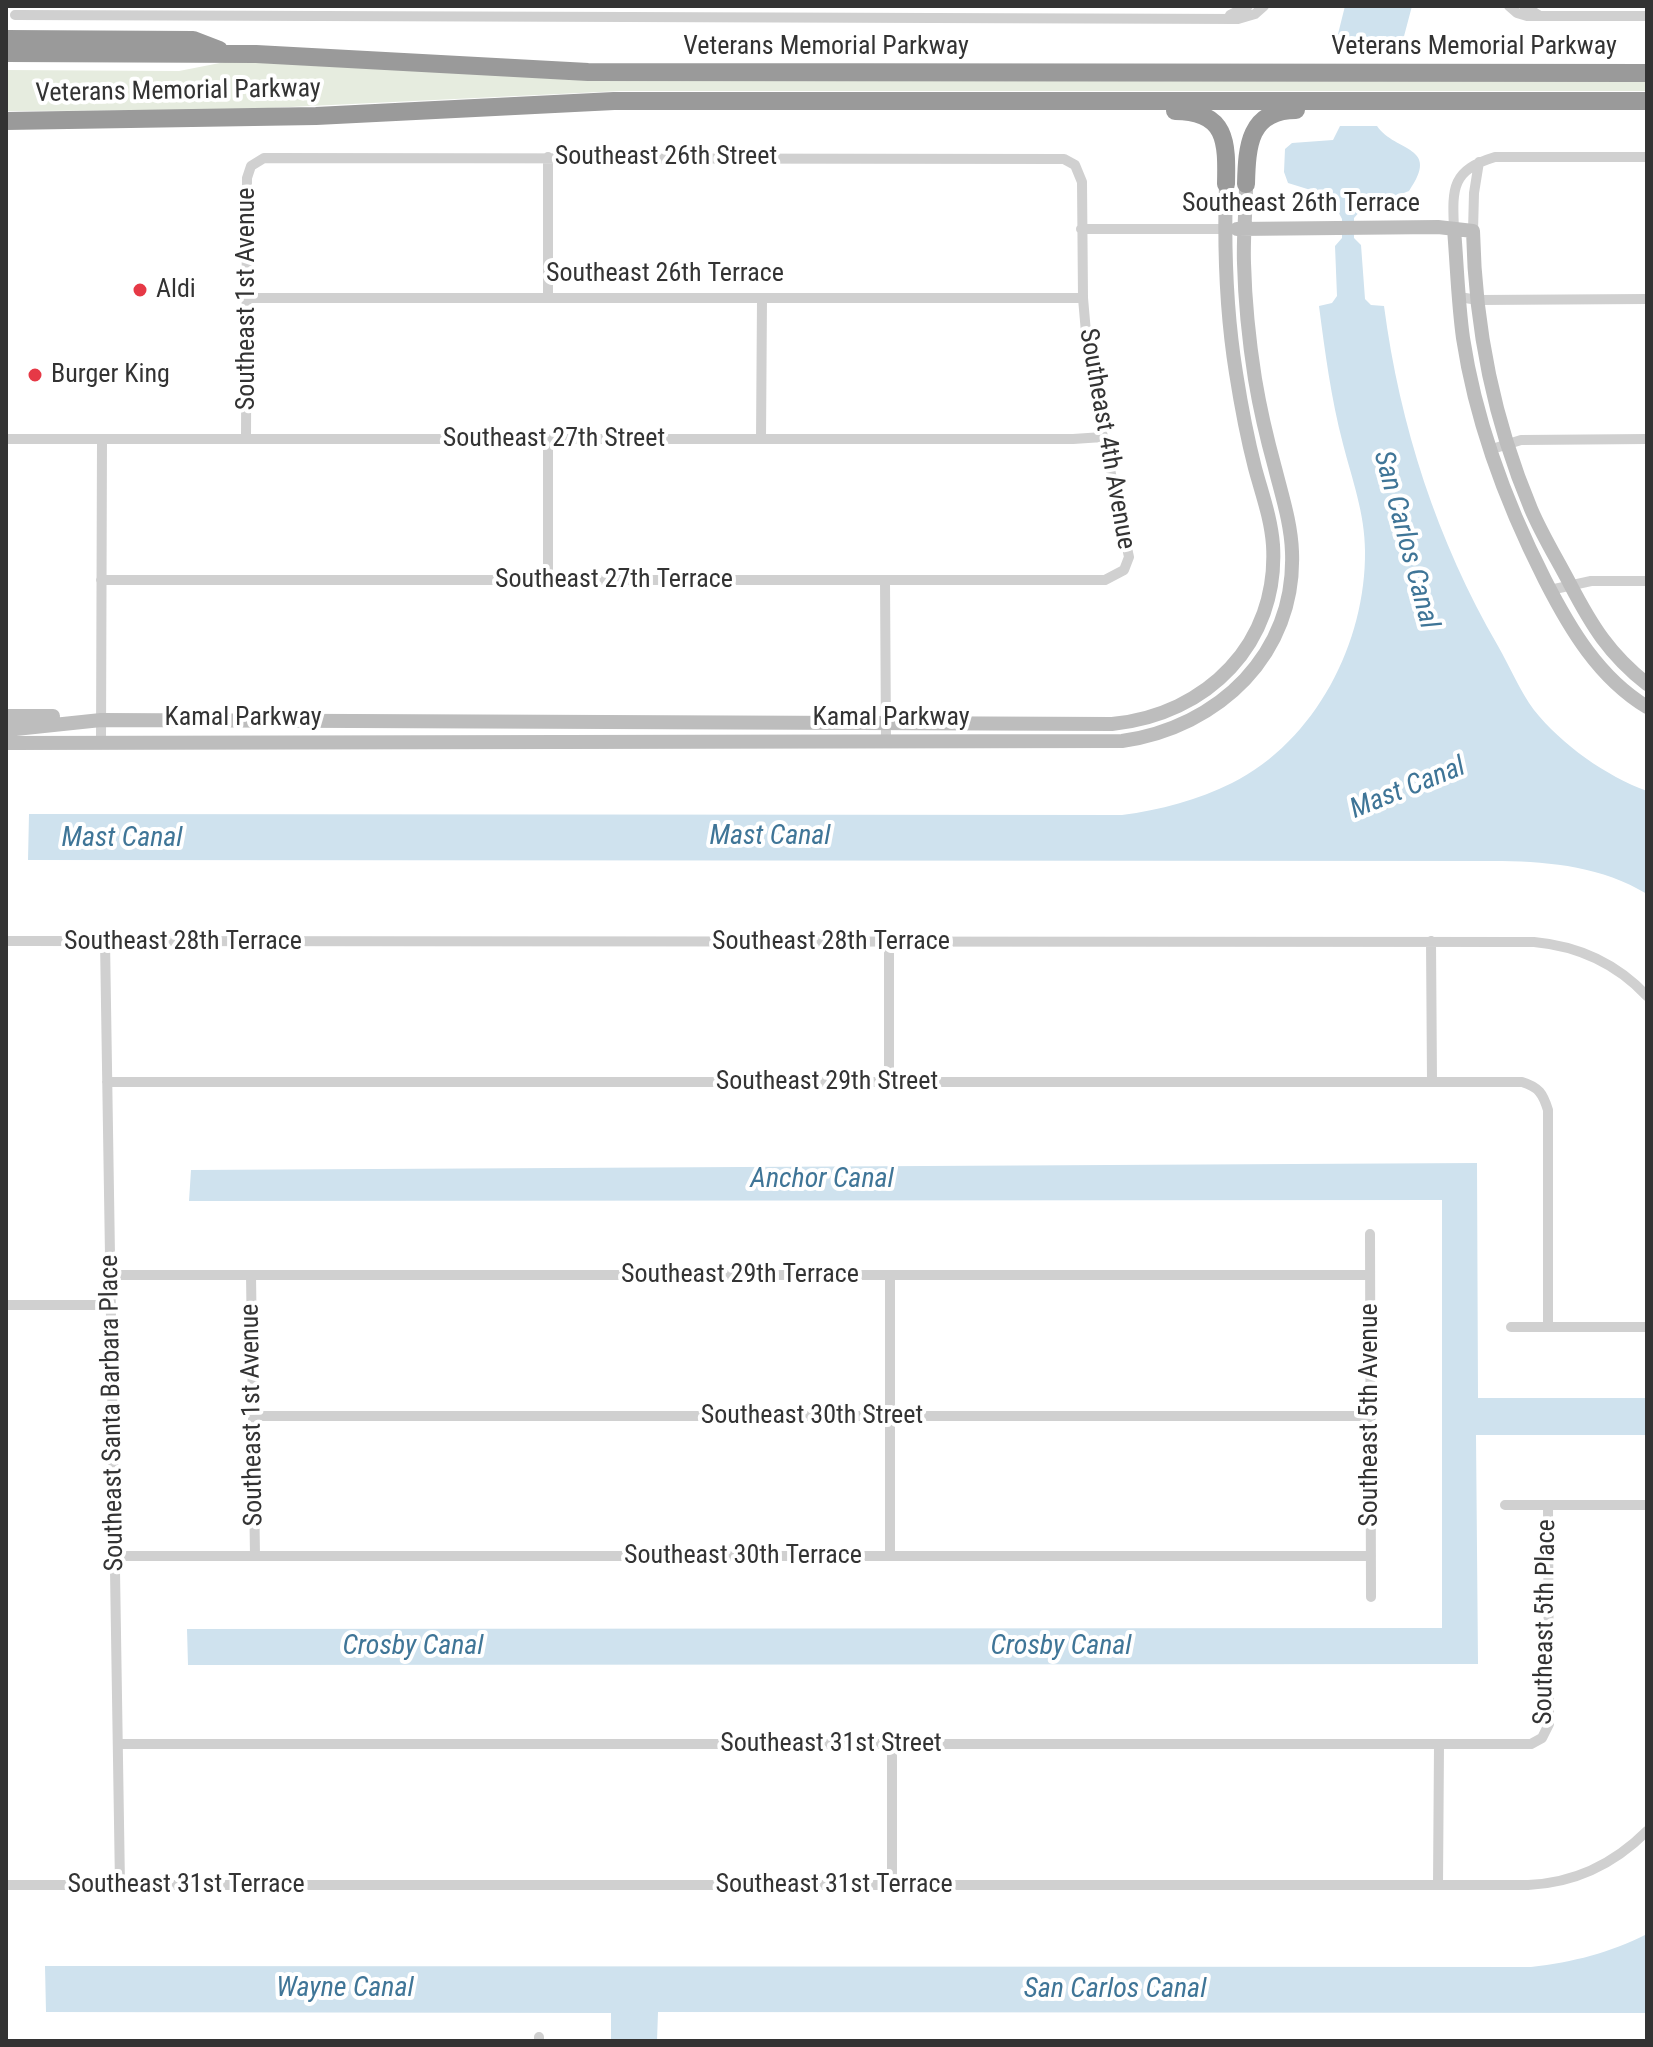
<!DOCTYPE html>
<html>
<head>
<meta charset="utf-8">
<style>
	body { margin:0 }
	#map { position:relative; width:1653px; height:2047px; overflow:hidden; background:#fff; font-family:"Roboto Condensed",sans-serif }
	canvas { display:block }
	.frame { position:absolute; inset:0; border:8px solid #333; pointer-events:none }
</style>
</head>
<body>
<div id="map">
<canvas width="1653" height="2047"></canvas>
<div class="frame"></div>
</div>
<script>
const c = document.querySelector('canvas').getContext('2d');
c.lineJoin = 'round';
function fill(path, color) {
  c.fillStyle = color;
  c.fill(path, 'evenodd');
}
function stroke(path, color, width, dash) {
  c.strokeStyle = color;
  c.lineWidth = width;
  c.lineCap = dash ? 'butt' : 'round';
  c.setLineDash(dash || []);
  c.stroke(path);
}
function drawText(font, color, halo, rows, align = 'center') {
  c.font = font + ' "Roboto Condensed",sans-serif';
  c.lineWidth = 8;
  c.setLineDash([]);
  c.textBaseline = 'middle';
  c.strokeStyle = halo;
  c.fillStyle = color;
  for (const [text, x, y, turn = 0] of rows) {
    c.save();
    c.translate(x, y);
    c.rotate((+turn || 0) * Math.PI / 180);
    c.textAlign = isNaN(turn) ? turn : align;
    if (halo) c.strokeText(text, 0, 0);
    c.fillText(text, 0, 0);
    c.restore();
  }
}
const green = new Path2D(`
	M 230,61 L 1647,81 L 1647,91 L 620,91 L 228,110 L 6,111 L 6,70 L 179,71 Z`);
const water = new Path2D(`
	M 1345,6 L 1412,6 L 1403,40 L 1401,43 L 1345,43 L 1338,34 Z
	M 1340,126 L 1377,126 C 1396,153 1441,145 1409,191 L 1391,198 L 1369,201 L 1354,218 L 1354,238 L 1361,245 L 1365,299 L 1371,305 L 1384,306 C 1400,427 1437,540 1498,646 C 1510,667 1520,691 1534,710 C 1562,745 1606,776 1647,791 L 1647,894 C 1602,867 1553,862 1502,861 L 28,860 L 29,814 L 1122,815 C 1160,810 1198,800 1232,783 C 1316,741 1366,642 1365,551 C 1365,514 1352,479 1343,444 C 1331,398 1325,352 1319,306 L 1332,303 L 1337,296 L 1335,246 L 1342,238 L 1342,219 L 1330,196 L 1288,183 L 1284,172 L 1285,149 L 1292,143 L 1333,140 Z
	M 1477,1163 L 1478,1398 L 1647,1398 L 1647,1435 L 1476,1435 L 1478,1664 L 188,1665 L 187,1629 L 1442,1628 L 1442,1200 L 189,1201 L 191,1170 Z
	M 1647,1934 L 1647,2013 L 658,2012 L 657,2041 L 611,2041 L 611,2013 L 46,2012 L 45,1966 L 1531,1967 C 1574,1962 1609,1953 1647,1934 Z`);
const street = new Path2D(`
	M 1509,6 L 1517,13 L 1527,16 L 1647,16
	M 1524,6 L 1540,16
	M 15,15 L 1238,19 L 1255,14 L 1264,6
	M 1230,15 L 1248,6
	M 548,157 L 548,298
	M 1081,229 L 1225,229
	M 1454,229 C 1452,187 1452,170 1495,157 L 1647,157
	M 1473,231 L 1474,193 L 1479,162
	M 1459,297 L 1478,300 L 1647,299
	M 246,298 L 1083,298
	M 6,439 L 1073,439 L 1103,437
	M 548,439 L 548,580
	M 761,439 L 762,299
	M 1489,450 L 1521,440 L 1647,439
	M 101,580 L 1105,580 L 1124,570 L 1129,557 L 1103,437 L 1087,344 L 1083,298 L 1082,182 L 1075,165 L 1064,159 L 264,158 L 251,166 L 247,178 L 246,439
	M 885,580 L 886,742
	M 1550,590 L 1591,581 L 1647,581
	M 101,742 L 102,439
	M 6,941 L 1534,942 C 1578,946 1617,964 1647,996
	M 105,941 L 120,1885
	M 1431,941 L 1432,1081
	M 889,942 L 889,1082
	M 107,1082 L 1522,1082 C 1539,1087 1543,1094 1548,1110 L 1548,1327
	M 1370,1234 L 1371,1597
	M 110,1275 L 1370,1275
	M 251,1275 L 255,1556
	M 6,1305 L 111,1305
	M 1511,1327 L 1647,1327
	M 253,1416 L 1370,1416
	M 1505,1505 L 1647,1505
	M 115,1556 L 1371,1556
	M 890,1556 L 890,1275
	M 118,1744 L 1531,1744 L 1542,1738 L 1549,1724 L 1548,1505
	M 6,1885 L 1528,1885 C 1575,1883 1614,1864 1647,1831
	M 892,1885 L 892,1744
	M 1438,1885 L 1439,1745
	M 539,2041 L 539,2037`);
const secondary = new Path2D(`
	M 1237,229 L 1438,227 L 1473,231 C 1475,326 1494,421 1531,509 C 1542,535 1557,559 1570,584 C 1592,626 1609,654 1647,684
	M 1454,229 C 1457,265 1458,302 1463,338 C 1476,424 1506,503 1545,580 C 1570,629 1599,678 1647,707
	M 6,716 L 53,716
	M 6,730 L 101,720 L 1112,724 C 1207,715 1279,643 1273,545 C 1271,518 1262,494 1255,468 C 1247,437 1241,405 1236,373 C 1226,311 1224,247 1226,184
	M 6,743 L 1122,741 C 1219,727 1296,654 1292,552 C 1291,523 1282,496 1275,468 C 1267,439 1260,409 1255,379 C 1249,341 1245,302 1244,263 C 1243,237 1246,211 1246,184`);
const highway = new Path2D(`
	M 6,39 L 193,40 L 219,50
	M 6,53 L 256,54 L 588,72 L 1647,73
	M 1175,111 C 1227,111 1227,142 1226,184
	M 6,121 L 316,116 L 614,101 L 1647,101
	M 1246,184 C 1247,146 1249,110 1296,110`);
const markers = [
	[140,290,8,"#e63946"],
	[35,375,8,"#e63946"]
];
const streetNames = [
	["Veterans Memorial Parkway",826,47],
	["Veterans Memorial Parkway",1474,47],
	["Veterans Memorial Parkway",178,92,-1],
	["Southeast 26th Street",666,157],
	["Southeast 26th Terrace",1301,204],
	["Southeast 26th Terrace",665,274],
	["Southeast 1st Avenue",247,299,-90],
	["Southeast 27th Street",554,439],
	["Southeast 4th Avenue",1106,439,80],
	["Southeast 27th Terrace",614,580],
	["Kamal Parkway",243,718],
	["Kamal Parkway",891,718],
	["Southeast 28th Terrace",183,942],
	["Southeast 28th Terrace",831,942],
	["Southeast 29th Street",827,1082],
	["Southeast 29th Terrace",740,1275],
	["Southeast Santa Barbara Place",113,1413,-91],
	["Southeast 1st Avenue",253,1415,-91],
	["Southeast 5th Avenue",1370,1415,-90],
	["Southeast 30th Street",812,1416],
	["Southeast 30th Terrace",743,1556],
	["Southeast 5th Place",1546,1622,-89],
	["Southeast 31st Street",831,1744],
	["Southeast 31st Terrace",186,1885],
	["Southeast 31st Terrace",834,1885]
];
const poiNames = [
	["Aldi",156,290],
	["Burger King",51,375]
];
const waterNames = [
	["San Carlos Canal",1405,540,75],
	["Mast Canal",1408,789,-22],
	["Mast Canal",770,837],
	["Mast Canal",122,839],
	["Anchor Canal",822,1180],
	["Crosby Canal",413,1647],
	["Crosby Canal",1061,1647],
	["Wayne Canal",345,1989],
	["San Carlos Canal",1115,1990]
];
fill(green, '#e6ecdf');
fill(water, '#cfe2ee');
stroke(street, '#d0d0d0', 10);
stroke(secondary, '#bdbdbd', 14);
stroke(highway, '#9a9a9a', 18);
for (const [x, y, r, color] of markers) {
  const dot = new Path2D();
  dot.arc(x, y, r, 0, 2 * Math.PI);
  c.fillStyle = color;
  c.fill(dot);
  stroke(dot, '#fff', 3);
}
drawText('26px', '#333', '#fff', streetNames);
drawText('26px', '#333', '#fff', poiNames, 'left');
drawText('italic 28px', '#3f7597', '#fff', waterNames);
</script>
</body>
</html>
